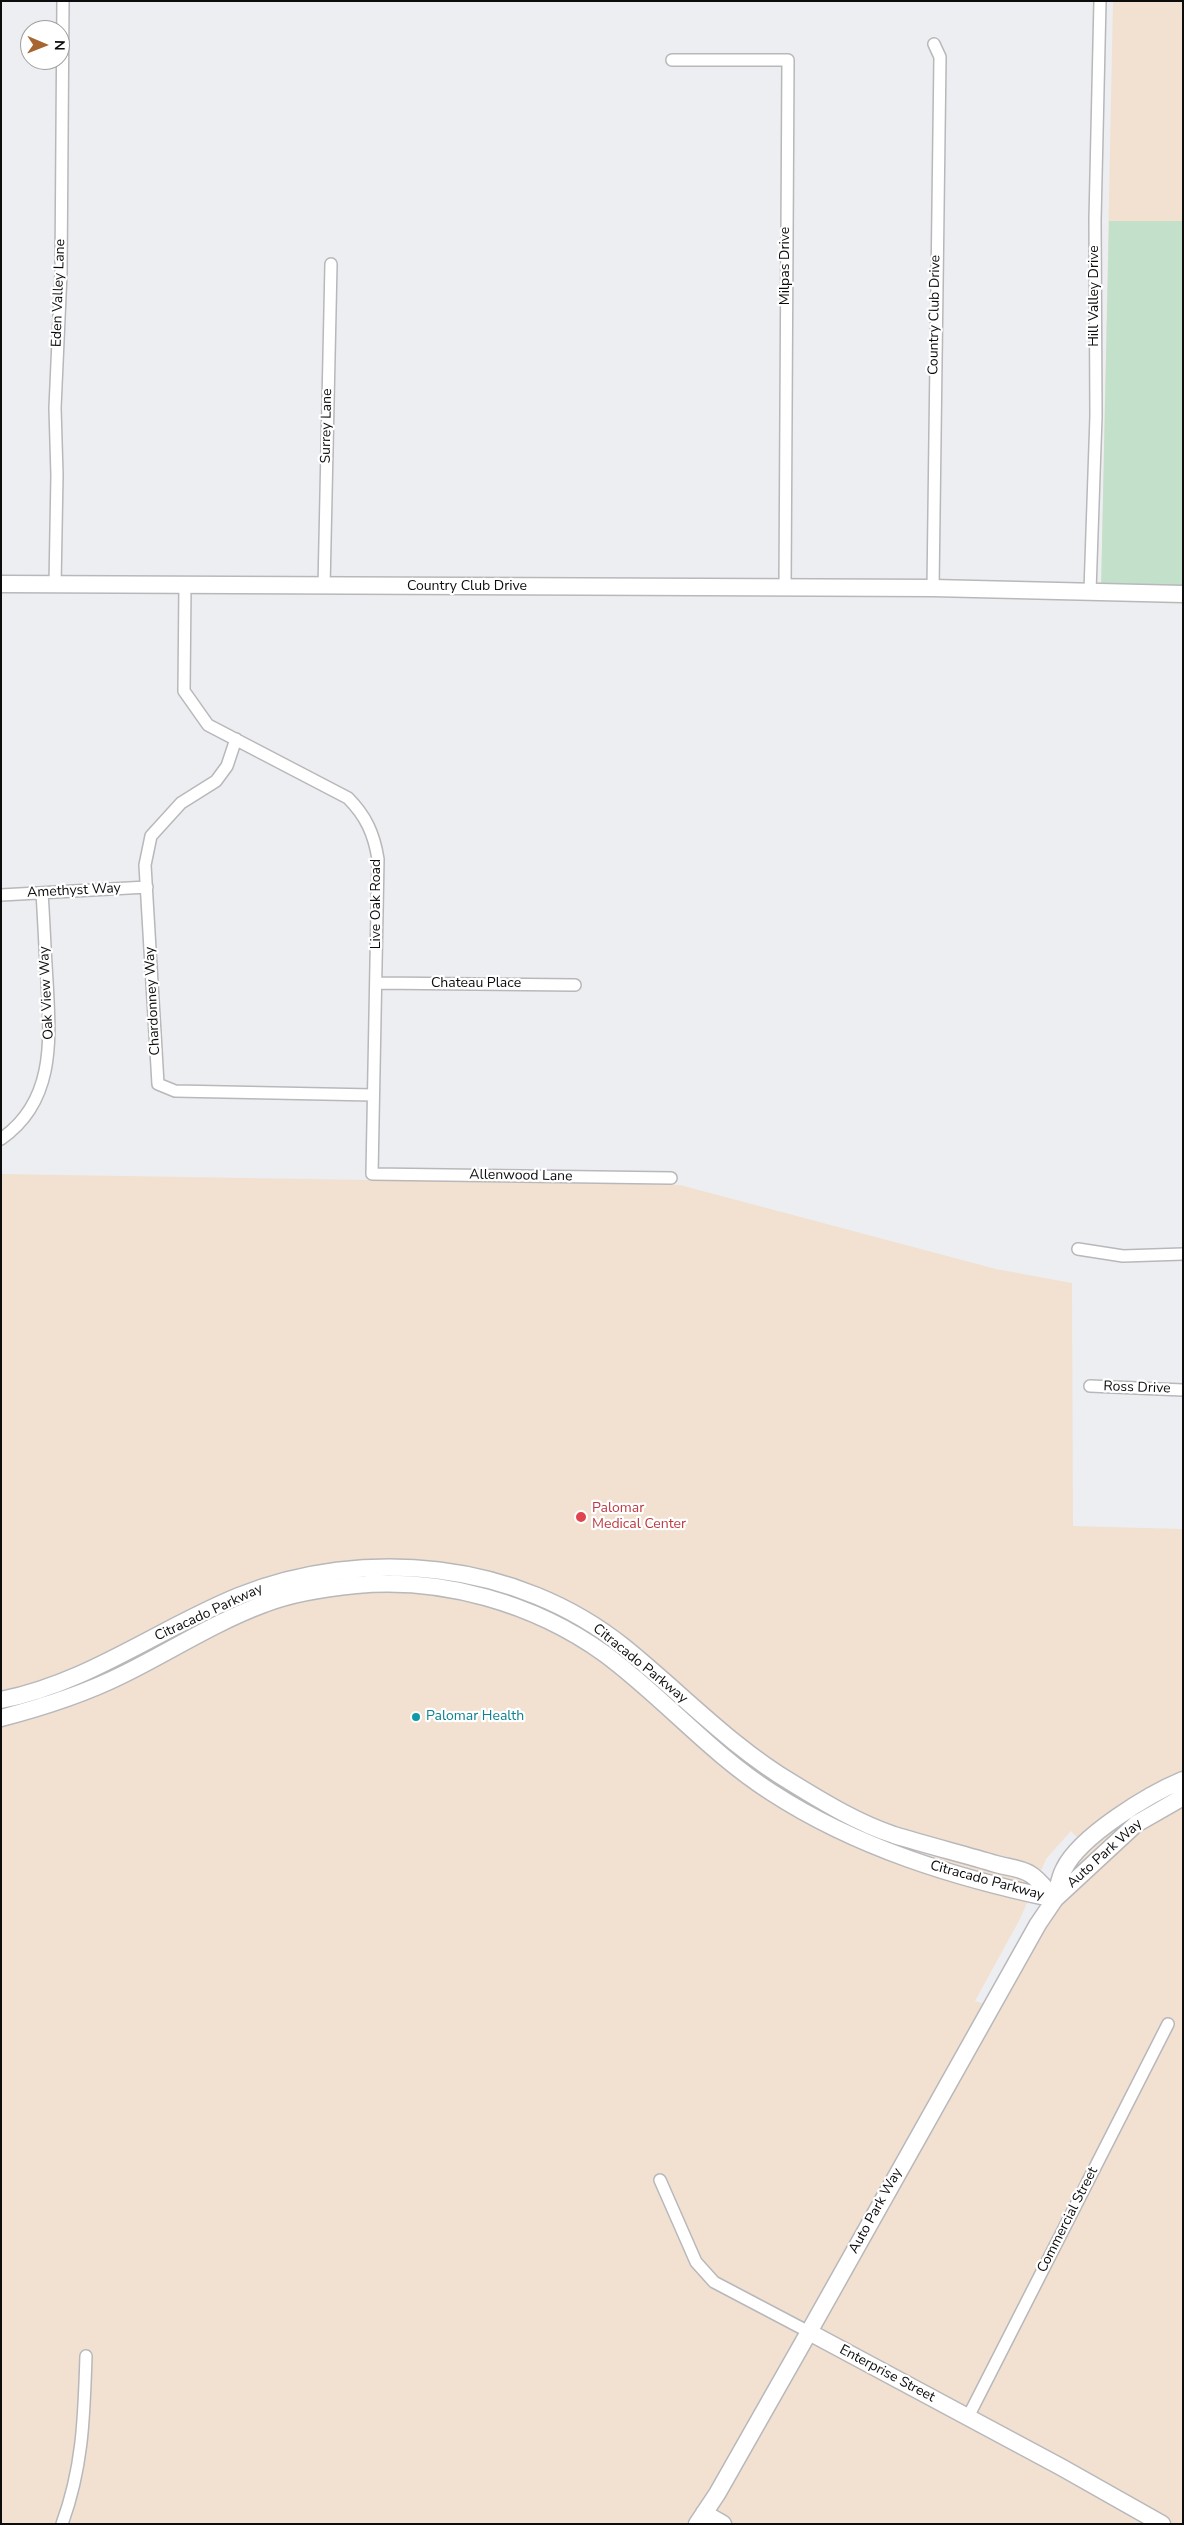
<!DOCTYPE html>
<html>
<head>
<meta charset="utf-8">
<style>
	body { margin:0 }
	#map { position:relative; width:1184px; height:2525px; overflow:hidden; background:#edeef1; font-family:"Nunito Sans",sans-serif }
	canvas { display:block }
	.frame { position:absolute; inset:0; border:2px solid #0c0c0d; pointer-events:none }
	.north { position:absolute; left:20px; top:20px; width:50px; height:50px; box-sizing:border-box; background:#fff; border:1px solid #9e9e9e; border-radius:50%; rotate:91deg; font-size:14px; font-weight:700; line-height:20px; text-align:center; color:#0c0c0d }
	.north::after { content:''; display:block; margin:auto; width:18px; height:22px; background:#a76531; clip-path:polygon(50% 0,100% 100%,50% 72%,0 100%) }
</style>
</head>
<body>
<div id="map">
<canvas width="1184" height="2525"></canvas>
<div class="frame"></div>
<div class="north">N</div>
</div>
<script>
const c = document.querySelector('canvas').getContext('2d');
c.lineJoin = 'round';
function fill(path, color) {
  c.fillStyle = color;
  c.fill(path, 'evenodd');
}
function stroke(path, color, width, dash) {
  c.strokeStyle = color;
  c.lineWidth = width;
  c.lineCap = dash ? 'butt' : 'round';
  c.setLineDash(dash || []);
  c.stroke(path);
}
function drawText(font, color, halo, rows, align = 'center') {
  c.font = font + ' "Nunito Sans",sans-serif';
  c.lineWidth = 4.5;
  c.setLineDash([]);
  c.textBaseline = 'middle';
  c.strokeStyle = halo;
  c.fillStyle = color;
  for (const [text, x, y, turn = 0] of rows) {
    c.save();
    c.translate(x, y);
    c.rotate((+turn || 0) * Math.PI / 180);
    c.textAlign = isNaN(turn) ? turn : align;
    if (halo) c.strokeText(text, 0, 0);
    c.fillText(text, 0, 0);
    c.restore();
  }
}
const industrial = new Path2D(`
	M 1113,1 L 1183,1 L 1183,593 L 1101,592 Z
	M 1,1174 L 680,1185 L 996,1269 L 1072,1283 L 1073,1526 L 1183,1529 L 1183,2524 L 1,2524 ZM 1071,1831 L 1088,1849 L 1076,1864 L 991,2006 L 975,2001 L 1020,1919 L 1046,1859 Z`);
const green = new Path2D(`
	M 1109,221 L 1183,221 L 1183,593 L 1101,591 Z`);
const street = new Path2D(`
	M 672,60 L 788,60 L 785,588
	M 55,585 L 57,475 L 55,408 L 61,273 L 63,1
	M 185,585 L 184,691 L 208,725 L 348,798 C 366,816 374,834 378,859 L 372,1174 L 671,1178
	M 324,587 L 331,264
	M 933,588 L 940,57 L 934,44
	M 1090,591 L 1096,416 L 1095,220 L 1100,1
	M 236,739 L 227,766 L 216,781 L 181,803 L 151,836 L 145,865 L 158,1084 L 175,1091 L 373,1095
	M 1,895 L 147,887
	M 376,983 L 575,985
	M 1,1139 C 56,1101 50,1038 47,981 C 45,952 44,922 42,893
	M 1078,1249 L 1123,1256 L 1183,1254
	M 1090,1386 L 1183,1390
	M 660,2180 L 696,2262 L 714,2282 L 809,2332
	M 968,2417 L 1168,2024
	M 62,2524 C 83,2467 84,2416 86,2356`);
const secondary = new Path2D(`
	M 1,584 L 933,588 L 1183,594
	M 1,1700 C 88,1683 158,1629 239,1596 C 365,1546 517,1561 624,1647 C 681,1693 731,1747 794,1784 C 825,1803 858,1823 894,1835 C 927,1845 962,1854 996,1864 C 1006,1867 1021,1868 1030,1874 C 1039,1879 1047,1891 1055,1899
	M 1,1718 C 43,1707 84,1694 122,1675 C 169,1652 215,1622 264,1604 C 292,1593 325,1588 356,1585 C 442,1577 534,1603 605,1654 C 663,1697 710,1753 771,1792 C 857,1848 956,1878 1055,1899
	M 1055,1899 C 1058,1889 1059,1878 1064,1869 C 1080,1836 1149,1794 1183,1780
	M 809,2332 L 1061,2467 L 1162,2524
	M 704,2513 L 723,2524
	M 697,2524 L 717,2494 L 809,2332 L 1038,1924 L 1055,1899 L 1136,1824 L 1183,1797`);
const markers = [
	[581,1517,6,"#e0444e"],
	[416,1717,5,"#0f9aa8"]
];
const streetNames = [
	["Milpas Drive",786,266,-90],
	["Eden Valley Lane",59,293,-88],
	["Hill Valley Drive",1095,296,-90],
	["Country Club Drive",935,315,-89],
	["Surrey Lane",327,426,-89],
	["Country Club Drive",467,587],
	["Amethyst Way",74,891,-3],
	["Live Oak Road",377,904,-90],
	["Chateau Place",476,984],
	["Oak View Way",47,993,-93],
	["Chardonney Way",153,1001,-93],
	["Allenwood Lane",521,1176,1],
	["Ross Drive",1137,1388,2],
	["Citracado Parkway",209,1613,-25],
	["Citracado Parkway",640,1664,39],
	["Auto Park Way",1105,1854,-42],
	["Citracado Parkway",987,1881,15],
	["Auto Park Way",876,2211,-61],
	["Commercial Street",1068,2220,-63],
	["Enterprise Street",887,2374,28]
];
const healthNames = [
	["Palomar",592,1509],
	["Medical Center",592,1525]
];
const cultureNames = [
	["Palomar Health",426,1717]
];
fill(industrial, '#f2e1d0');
fill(green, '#c2e0ca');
stroke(street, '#b8b8bb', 14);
stroke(secondary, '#b8b8bb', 19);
stroke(street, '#fff', 11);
stroke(secondary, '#fff', 16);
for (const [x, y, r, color] of markers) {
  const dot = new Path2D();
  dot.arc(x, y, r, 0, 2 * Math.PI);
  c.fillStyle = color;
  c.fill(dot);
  stroke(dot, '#fff', 2);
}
drawText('14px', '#0c0c0d', '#fff', streetNames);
drawText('14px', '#be3a42', '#fff', healthNames, 'left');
drawText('14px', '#0d838f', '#fff', cultureNames, 'left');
</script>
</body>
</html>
